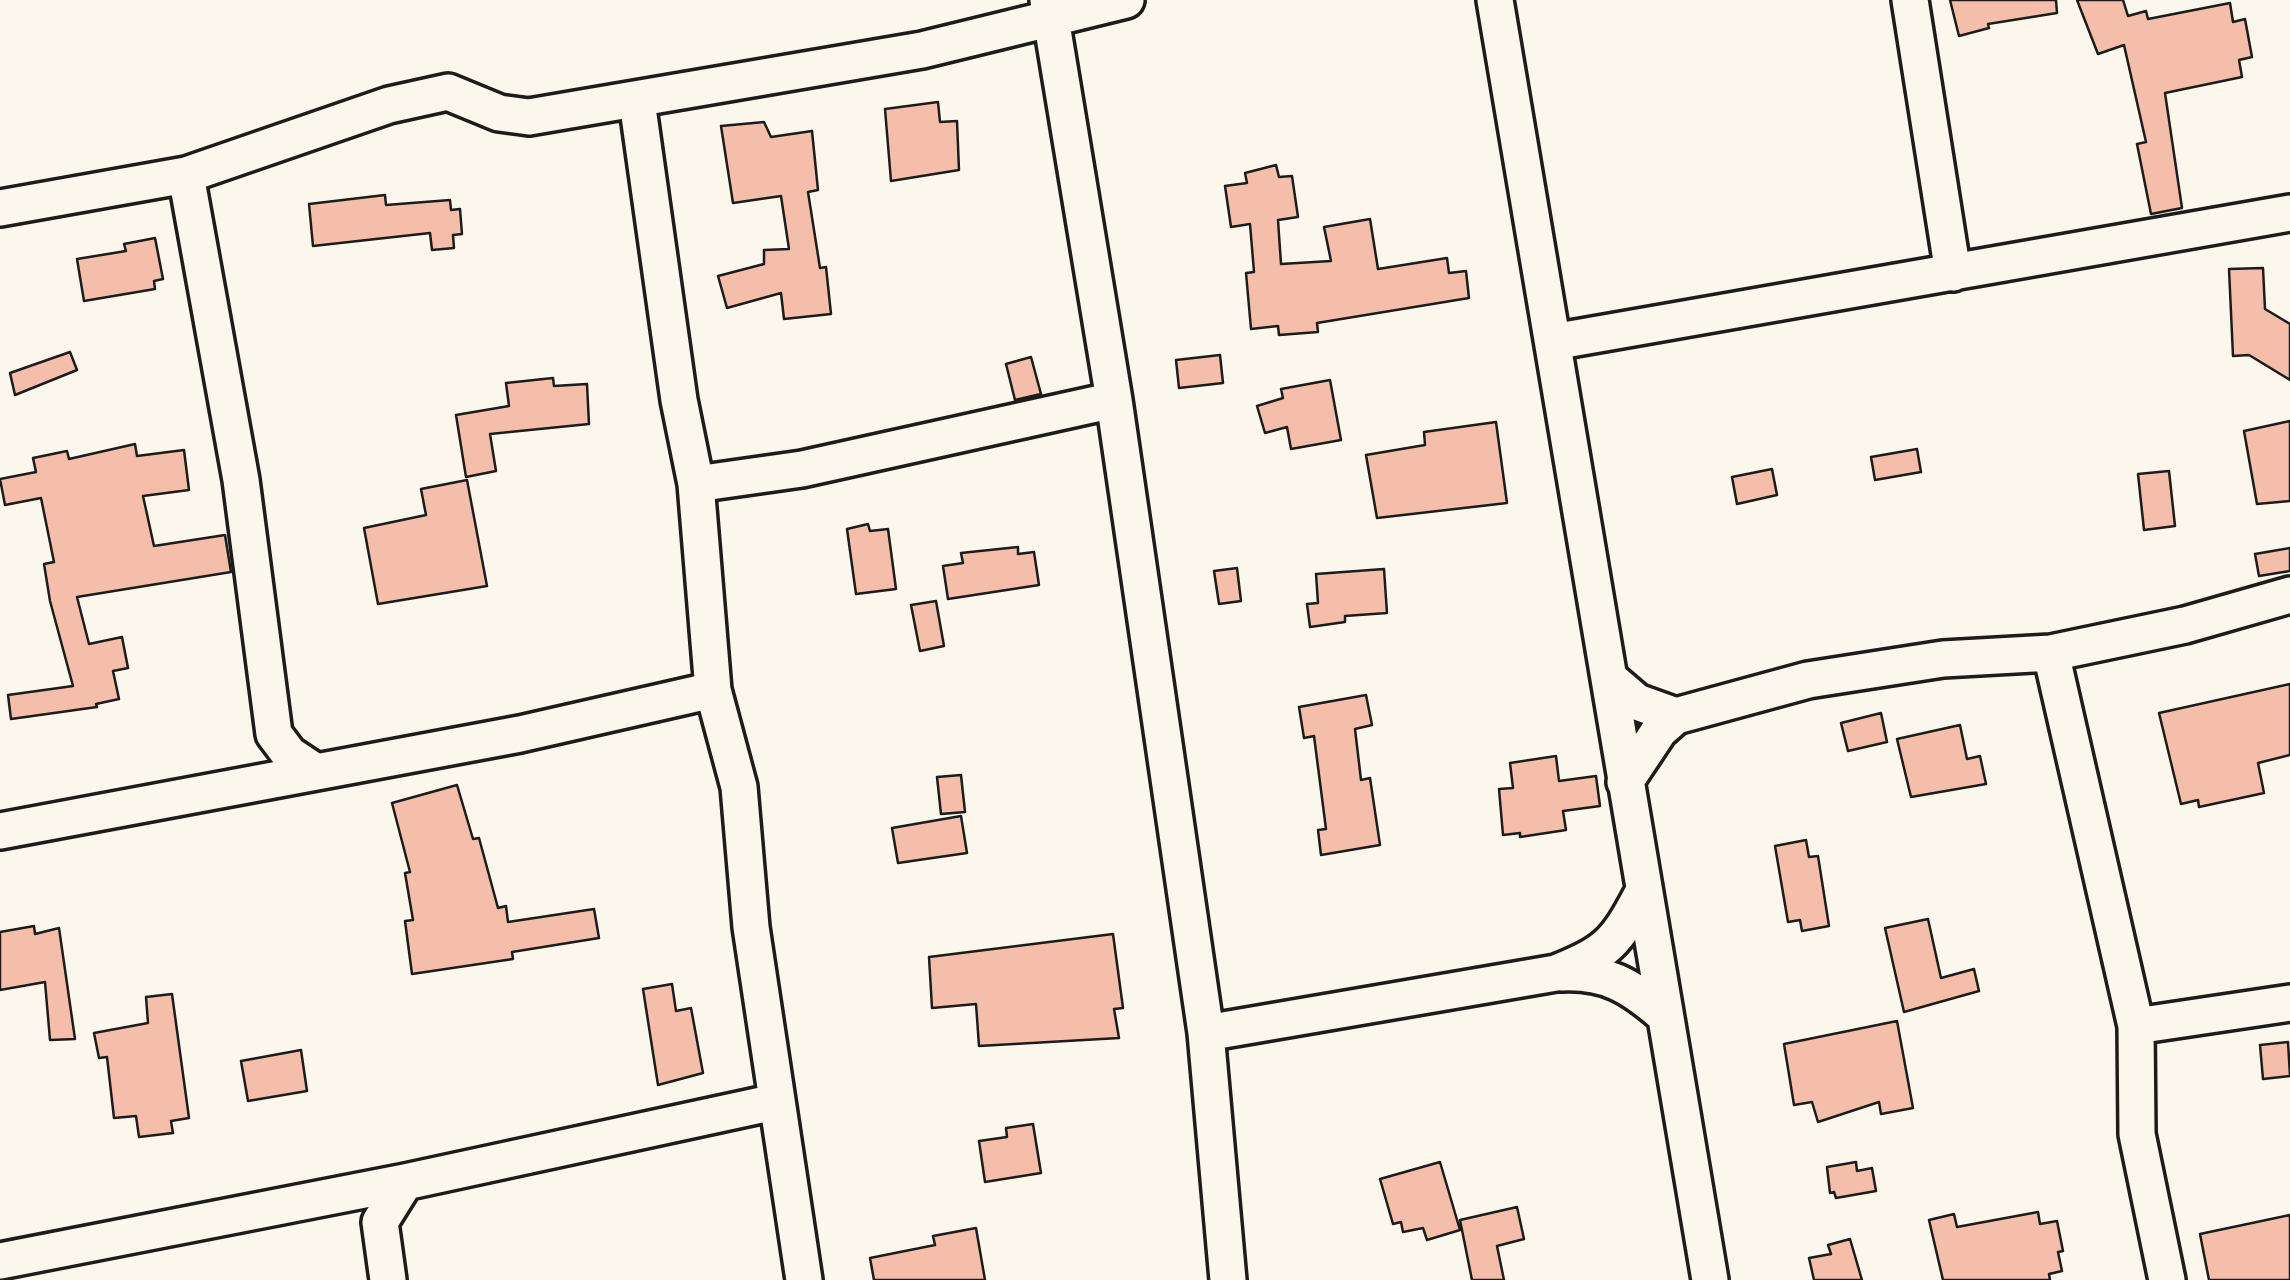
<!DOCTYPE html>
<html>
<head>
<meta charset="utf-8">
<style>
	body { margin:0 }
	canvas { display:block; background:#fbf7ec }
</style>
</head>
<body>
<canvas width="2290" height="1280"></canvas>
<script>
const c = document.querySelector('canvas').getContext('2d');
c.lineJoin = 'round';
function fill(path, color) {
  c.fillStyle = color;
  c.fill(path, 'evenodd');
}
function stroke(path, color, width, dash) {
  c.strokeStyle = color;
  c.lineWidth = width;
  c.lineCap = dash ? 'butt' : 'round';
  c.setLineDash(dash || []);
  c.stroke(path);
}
const building = new Path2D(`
	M 1950,0 L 2056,0 L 2057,13 L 1988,24 L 1989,28 L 1959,36 Z
	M 2077,0 L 2123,0 L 2128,16 L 2146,11 L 2148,19 L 2230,3 L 2233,22 L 2245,19 L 2252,57 L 2239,60 L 2242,77 L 2165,93 L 2182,208 L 2151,214 L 2137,144 L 2146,142 L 2124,45 L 2098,54 Z
	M 938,102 L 940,122 L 957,121 L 959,170 L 891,181 L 885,109 Z
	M 764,122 L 771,137 L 812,131 L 818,190 L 808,192 L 820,268 L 826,267 L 831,314 L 784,319 L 781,293 L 727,308 L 718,276 L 764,264 L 764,250 L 789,249 L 781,196 L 733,203 L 721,126 Z
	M 1276,165 L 1279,177 L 1292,176 L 1298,217 L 1278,220 L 1281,264 L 1331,261 L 1324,227 L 1370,219 L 1378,269 L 1447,258 L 1449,273 L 1466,271 L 1469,298 L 1317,323 L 1318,332 L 1279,335 L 1278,326 L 1251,329 L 1246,273 L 1254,272 L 1250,224 L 1231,227 L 1225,186 L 1247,183 L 1245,173 Z
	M 385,195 L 386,205 L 450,200 L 451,210 L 460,209 L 462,234 L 453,235 L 454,248 L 432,250 L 430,233 L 313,246 L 309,204 Z
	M 155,238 L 163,279 L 154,281 L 155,289 L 84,301 L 77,259 L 126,251 L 124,244 Z
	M 2263,268 L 2265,309 L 2290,324 L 2290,380 L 2249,355 L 2233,356 L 2229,269 Z
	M 70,352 L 77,370 L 15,395 L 10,373 Z
	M 1220,355 L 1223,383 L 1179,388 L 1176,360 Z
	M 1031,357 L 1041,394 L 1015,400 L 1006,364 Z
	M 553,378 L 554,386 L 587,384 L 589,424 L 490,434 L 496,471 L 466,477 L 456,415 L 509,406 L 506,383 Z
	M 1330,380 L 1341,440 L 1291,449 L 1287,427 L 1265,433 L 1257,406 L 1283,398 L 1281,389 Z
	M 2290,421 L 2290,501 L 2257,504 L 2244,431 Z
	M 1496,422 L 1507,503 L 1377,518 L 1366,455 L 1425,445 L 1424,432 Z
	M 135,444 L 137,456 L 184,450 L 189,490 L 143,496 L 154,546 L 225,535 L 231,572 L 77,597 L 89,644 L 122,637 L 128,668 L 113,671 L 119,699 L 96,704 L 97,707 L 11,719 L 8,695 L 73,686 L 50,601 L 44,564 L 54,562 L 41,498 L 5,505 L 0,479 L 36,472 L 33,458 L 67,451 L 69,459 Z
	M 1917,449 L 1921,472 L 1875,480 L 1871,457 Z
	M 1772,469 L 1777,495 L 1737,504 L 1732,477 Z
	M 2169,471 L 2175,526 L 2144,530 L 2138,474 Z
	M 467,480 L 487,586 L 378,604 L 364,528 L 426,515 L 421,489 Z
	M 868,524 L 870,531 L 888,529 L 896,589 L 856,594 L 847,529 Z
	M 1018,547 L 1018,554 L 1034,552 L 1039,585 L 948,599 L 943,566 L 963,563 L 961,553 Z
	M 2290,548 L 2290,571 L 2259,576 L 2255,554 Z
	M 1237,568 L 1241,601 L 1219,604 L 1214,571 Z
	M 1384,569 L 1387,613 L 1345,616 L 1345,622 L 1310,627 L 1307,604 L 1318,603 L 1316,574 Z
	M 936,601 L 944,646 L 920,651 L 911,605 Z
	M 2290,684 L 2290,755 L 2258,763 L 2264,793 L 2199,807 L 2198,800 L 2181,804 L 2159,713 Z
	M 1366,695 L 1372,725 L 1355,729 L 1361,780 L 1370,778 L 1380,845 L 1321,855 L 1318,830 L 1326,829 L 1314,736 L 1304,738 L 1299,707 Z
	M 1881,713 L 1887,742 L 1848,751 L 1841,723 Z
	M 1960,725 L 1967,759 L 1980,756 L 1986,784 L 1911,797 L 1897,739 Z
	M 1556,756 L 1559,781 L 1596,776 L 1600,806 L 1563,811 L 1566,830 L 1520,837 L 1520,833 L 1503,835 L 1499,789 L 1513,788 L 1510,763 Z
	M 961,775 L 965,812 L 941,814 L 937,777 Z
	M 457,785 L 473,839 L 479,838 L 498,908 L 506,906 L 508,922 L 594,909 L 599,938 L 512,952 L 513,959 L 412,974 L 405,921 L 413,920 L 405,873 L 410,872 L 392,803 Z
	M 961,816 L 967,853 L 898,863 L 892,828 Z
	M 1806,840 L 1809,857 L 1818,856 L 1829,926 L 1802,931 L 1800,920 L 1788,922 L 1775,846 Z
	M 1928,919 L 1941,978 L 1974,969 L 1979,991 L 1904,1012 L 1885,928 Z
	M 34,926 L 35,934 L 59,928 L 75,1039 L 50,1040 L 45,982 L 0,990 L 0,932 Z
	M 1113,934 L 1123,1008 L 1114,1009 L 1119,1038 L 979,1046 L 976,1004 L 932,1008 L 929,957 Z
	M 672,984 L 676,1011 L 691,1008 L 703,1073 L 658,1085 L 643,989 Z
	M 172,994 L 189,1118 L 171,1121 L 173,1133 L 139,1137 L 136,1116 L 114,1118 L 107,1057 L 99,1058 L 94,1033 L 148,1023 L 146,997 Z
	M 1897,1021 L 1913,1108 L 1881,1114 L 1879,1102 L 1818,1122 L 1812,1102 L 1794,1105 L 1784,1044 Z
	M 2288,1042 L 2290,1076 L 2263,1079 L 2260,1045 Z
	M 301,1050 L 307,1091 L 248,1101 L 241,1061 Z
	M 1033,1124 L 1041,1173 L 985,1182 L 979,1141 L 1007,1137 L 1006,1128 Z
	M 1440,1162 L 1460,1230 L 1427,1240 L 1423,1228 L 1403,1232 L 1401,1222 L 1393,1224 L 1380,1179 Z
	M 1856,1162 L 1857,1171 L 1872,1168 L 1876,1191 L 1836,1198 L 1834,1192 L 1830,1193 L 1827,1167 Z
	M 1517,1207 L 1524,1239 L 1497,1246 L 1504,1280 L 1472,1280 L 1460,1220 Z
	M 2038,1212 L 2040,1224 L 2057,1221 L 2063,1251 L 2058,1252 L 2062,1271 L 2049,1274 L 2050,1280 L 1943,1280 L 1929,1220 L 1954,1214 L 1957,1227 Z
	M 2290,1215 L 2290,1280 L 2209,1280 L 2200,1234 Z
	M 976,1228 L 985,1280 L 874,1280 L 870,1258 L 935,1245 L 933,1236 Z
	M 1850,1239 L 1862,1280 L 1814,1280 L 1809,1258 L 1831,1254 L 1828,1245 Z`);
const minor = new Path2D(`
	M 1048,0 L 1114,400 L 1206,1033 L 1228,1280
	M 1495,0 L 1710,1280
	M 1910,0 L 1953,273
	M 637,101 L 679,400 L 696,484 L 713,690 L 739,787 L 751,927 L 804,1280
	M 186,175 L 241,480 L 274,734 L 289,754 L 316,772
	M 0,208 L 186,175 L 389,105 L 448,92 L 499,113 L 529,117 L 922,50 L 1126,0
	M 1553,342 L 2290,213
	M 696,484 L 802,469 L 1114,400
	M 2051,653 L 2136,1026 L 2137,1134 L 2167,1280
	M 1609,678 L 1637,702 L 1676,716 L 1808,680 L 1943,659 L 2051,653 L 2185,625 L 2290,595
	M 1625,782 L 1659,731 L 1676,716
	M 0,831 L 520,734 L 713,690
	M 1562,973 C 1606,971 1631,986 1663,1014
	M 2136,1026 L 2290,1003
	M 1206,1033 L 1556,973 C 1608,952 1616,943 1642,894
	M 0,1261 L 405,1182 L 775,1102
	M 388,1280 L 380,1222 L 405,1182`);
fill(building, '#f5beaa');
stroke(building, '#1c1c1c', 2.5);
stroke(minor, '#1c1c1c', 42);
stroke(minor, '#fbf7ec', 35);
</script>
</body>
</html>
